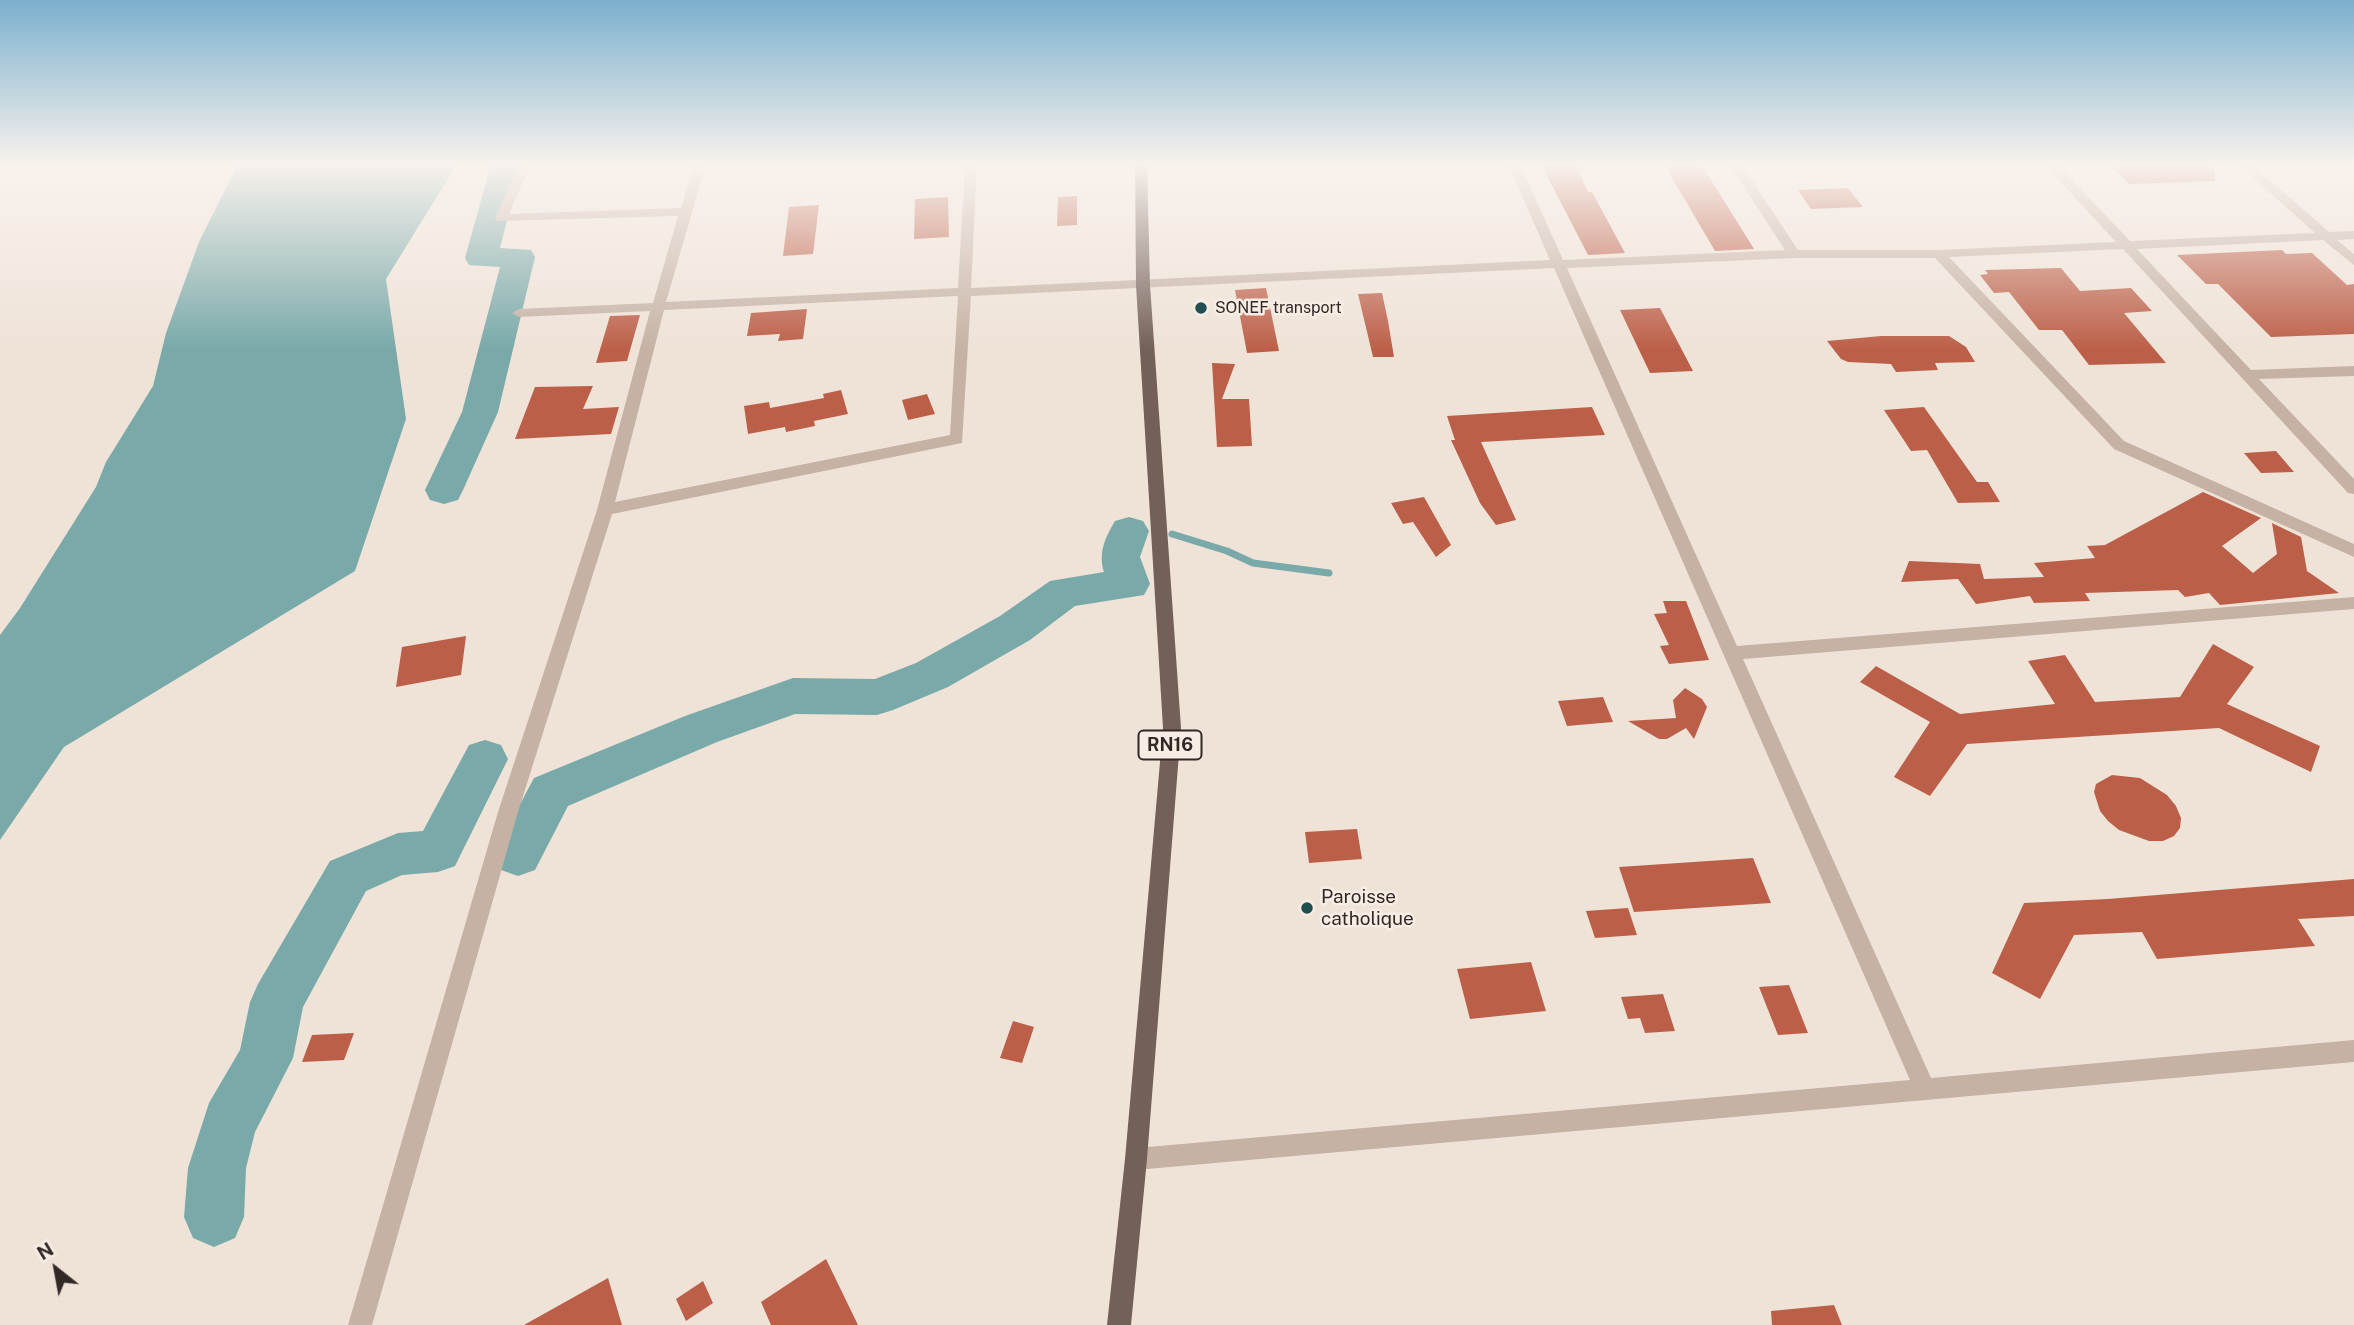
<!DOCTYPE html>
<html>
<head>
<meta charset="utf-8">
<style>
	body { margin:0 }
	#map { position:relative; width:2354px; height:1325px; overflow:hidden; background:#efe3d8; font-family:"Public Sans",sans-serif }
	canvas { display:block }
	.north { position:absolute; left:21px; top:1234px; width:70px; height:70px; -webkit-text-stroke:5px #f7ede4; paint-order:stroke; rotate:329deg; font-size:19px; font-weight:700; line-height:28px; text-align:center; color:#322926 }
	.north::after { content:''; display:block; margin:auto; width:24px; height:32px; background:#322926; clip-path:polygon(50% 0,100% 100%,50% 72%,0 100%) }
</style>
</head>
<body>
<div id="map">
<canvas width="2354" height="1325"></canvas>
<div class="north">N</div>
</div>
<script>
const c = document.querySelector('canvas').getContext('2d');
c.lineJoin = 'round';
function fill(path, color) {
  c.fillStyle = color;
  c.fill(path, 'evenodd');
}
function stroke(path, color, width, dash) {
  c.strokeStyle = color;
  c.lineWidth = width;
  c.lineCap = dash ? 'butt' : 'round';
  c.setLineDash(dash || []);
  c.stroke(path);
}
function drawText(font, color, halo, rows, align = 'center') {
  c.font = font + ' "Public Sans",sans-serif';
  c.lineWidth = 5;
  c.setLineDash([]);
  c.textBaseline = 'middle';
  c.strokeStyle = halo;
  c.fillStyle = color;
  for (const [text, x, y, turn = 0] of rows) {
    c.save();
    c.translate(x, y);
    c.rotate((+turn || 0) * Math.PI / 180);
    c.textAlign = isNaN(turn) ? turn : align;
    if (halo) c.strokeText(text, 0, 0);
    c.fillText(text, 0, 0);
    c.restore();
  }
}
const water = new Path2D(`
	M 238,164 L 457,164 L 386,279 L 406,419 L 355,571 L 64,747 L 0,840 L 0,635 L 20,608 L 96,487 L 106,462 L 153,386 L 166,333 L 199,242 Z`);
const stream = new Path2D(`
	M 1172,534 L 1227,551 L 1253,563 L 1329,573`);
const river = new Path2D(`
	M 491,164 L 521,164 L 500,248 L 531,250 L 535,257 L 498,412 L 463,490 L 458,500 L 444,504 L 430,500 L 425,490 L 462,412 L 500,267 L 469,265 L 465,258 Z
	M 1129,517 L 1143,521 L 1149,531 L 1140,557 L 1150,584 L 1144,595 L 1075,606 L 1030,640 L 948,687 L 893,710 L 877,715 L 795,714 L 717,742 L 568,806 L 535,870 L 518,876 L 501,870 L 493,855 L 534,778 L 685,716 L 793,678 L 875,679 L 916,663 L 1000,616 L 1050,581 L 1104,572 C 1098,553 1105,538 1115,521 Z
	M 485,740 L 501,745 L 508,759 L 455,866 L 438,872 L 402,875 L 366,891 L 303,1007 L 293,1058 L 255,1132 L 246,1168 L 244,1217 L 235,1238 L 214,1247 L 193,1238 L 184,1217 L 188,1168 L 209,1103 L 240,1050 L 250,1002 L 258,984 L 330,861 L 398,833 L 423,831 L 469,745 Z`);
const building = new Path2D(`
	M 1541,164 L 1576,164 L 1588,192 L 1592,192 L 1625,253 L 1588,255 Z
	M 1664,164 L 1701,164 L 1754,249 L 1715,251 Z
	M 2110,164 L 2215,164 L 2215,181 L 2129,184 Z
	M 1848,188 L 1863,207 L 1811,209 L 1798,190 Z
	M 1077,196 L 1077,225 L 1057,226 L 1058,197 Z
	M 948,197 L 949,237 L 914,239 L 915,199 Z
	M 819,205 L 813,254 L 783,256 L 789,207 Z
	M 2282,250 L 2286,254 L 2312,253 L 2347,285 L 2354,284 L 2354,334 L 2271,337 L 2218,284 L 2206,284 L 2177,255 Z
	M 2061,268 L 2080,291 L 2131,288 L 2152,311 L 2124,313 L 2166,363 L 2089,365 L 2062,330 L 2039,330 L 2009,292 L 1994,293 L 1980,275 L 1988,274 L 1985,270 Z
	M 1266,288 L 1279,351 L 1247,353 L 1235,290 Z
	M 1382,293 L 1388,321 L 1394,357 L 1373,357 L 1358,294 Z
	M 1660,308 L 1693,371 L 1650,373 L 1620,310 Z
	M 807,309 L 803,339 L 778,341 L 780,334 L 747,336 L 751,313 Z
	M 640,315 L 627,361 L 596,363 L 610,316 Z
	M 1881,336 L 1949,336 L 1966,347 L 1975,362 L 1935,363 L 1938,370 L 1896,372 L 1891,364 L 1848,362 L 1841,359 L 1827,341 Z
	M 1212,363 L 1235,364 L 1222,399 L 1249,399 L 1252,446 L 1217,447 Z
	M 593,386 L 583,409 L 619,407 L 611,434 L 515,439 L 535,387 Z
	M 841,390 L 848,414 L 814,421 L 815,426 L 786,432 L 785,427 L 748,434 L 744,406 L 769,402 L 770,408 L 824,398 L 823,394 Z
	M 927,394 L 935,414 L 908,420 L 902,400 Z
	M 1592,407 L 1605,435 L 1481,442 L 1516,520 L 1496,525 L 1480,503 L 1451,440 L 1455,440 L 1447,416 Z
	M 1924,407 L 1977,482 L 1988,482 L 2000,502 L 1958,503 L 1927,450 L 1911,451 L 1884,410 Z
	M 2276,451 L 2294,472 L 2261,473 L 2244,453 Z
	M 2203,492 L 2261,518 L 2222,546 L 2253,573 L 2277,554 L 2272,523 L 2301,537 L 2307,571 L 2339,593 L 2220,605 L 2209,593 L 2185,597 L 2178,590 L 2085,593 L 2090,601 L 2034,603 L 2030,596 L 1976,604 L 1958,579 L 1901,582 L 1909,561 L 1980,564 L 1984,579 L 2044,577 L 2034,563 L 2095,558 L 2087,546 L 2105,545 Z
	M 1424,497 L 1451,545 L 1436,557 L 1413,522 L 1403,524 L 1391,503 Z
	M 1663,601 L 1686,601 L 1709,660 L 1669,664 L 1660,646 L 1669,645 L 1654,614 L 1667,613 Z
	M 466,636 L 461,675 L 396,687 L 402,647 Z
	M 2213,644 L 2254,667 L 2227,704 L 2320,746 L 2311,772 L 2219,728 L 1967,744 L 1930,796 L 1894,777 L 1930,722 L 1860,682 L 1876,666 L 1960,714 L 2055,704 L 2028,661 L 2065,655 L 2095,702 L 2180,697 Z
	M 1685,688 L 1702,699 L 1707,707 L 1694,739 L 1686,728 L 1667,739 L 1659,739 L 1628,721 L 1676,718 L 1673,700 Z
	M 1603,697 L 1613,722 L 1567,726 L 1558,701 Z
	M 2112,775 L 2140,778 L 2167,795 L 2176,806 L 2181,818 L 2180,828 L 2174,836 L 2163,841 L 2149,841 L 2119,830 L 2108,821 L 2100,811 L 2094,792 L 2096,784 Z
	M 1357,829 L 1362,859 L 1309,863 L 1305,832 Z
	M 1753,858 L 1771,903 L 1634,912 L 1619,867 Z
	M 2354,879 L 2354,916 L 2298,919 L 2315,946 L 2157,959 L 2142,932 L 2074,935 L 2040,999 L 1992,973 L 2024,903 L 2108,899 Z
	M 1628,908 L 1637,935 L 1595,938 L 1586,911 Z
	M 1531,962 L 1546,1011 L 1470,1019 L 1457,969 Z
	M 1789,985 L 1808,1033 L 1778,1035 L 1759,987 Z
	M 1663,994 L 1675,1031 L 1645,1033 L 1640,1018 L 1628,1019 L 1621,997 Z
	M 1013,1021 L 1034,1027 L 1022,1063 L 1000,1058 Z
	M 354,1033 L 344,1060 L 302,1062 L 312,1035 Z
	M 826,1259 L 858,1325 L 771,1325 L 761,1302 Z
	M 608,1278 L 622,1325 L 524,1325 Z
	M 703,1281 L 713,1303 L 686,1321 L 676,1299 Z
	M 1834,1305 L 1842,1325 L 1772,1325 L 1771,1311 Z`);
const minor = new Path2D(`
	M 519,164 L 531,164 L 509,214 L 681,208 L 694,164 L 706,164 L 666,302 L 958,288 L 965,164 L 977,164 L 971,288 L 1550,260 L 1508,164 L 1520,164 L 1563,260 L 1785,250 L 1729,164 L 1741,164 L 1798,250 L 1939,250 L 2116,242 L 2044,164 L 2057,164 L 2130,241 L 2315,233 L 2238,164 L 2251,164 L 2329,232 L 2354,231 L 2354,239 L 2337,240 L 2354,254 L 2354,265 L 2323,240 L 2137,249 L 2251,370 L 2354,366 L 2354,376 L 2259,379 L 2354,479 L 2354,494 L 2348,493 L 2123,249 L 1949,257 L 2124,441 L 2354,544 L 2354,557 L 2114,449 L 1935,258 L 1794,258 L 1567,268 L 1737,646 L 2354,597 L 2354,609 L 1743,659 L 1931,1078 L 2354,1040 L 2354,1062 L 1136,1170 L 1128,1167 L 1125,1159 L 1128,1151 L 1136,1148 L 1910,1080 L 1554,268 L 971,296 L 962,443 L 612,514 L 518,812 L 372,1325 L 348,1325 L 498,812 L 597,510 L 650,311 L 519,317 L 512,313 L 519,309 L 653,303 L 678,216 L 497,221 L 495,218 ZM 958,296 L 950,435 L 615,502 L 664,310 Z`);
const major = new Path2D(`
	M 1135,164 L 1147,164 L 1150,285 L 1181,728 L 1147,1159 L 1131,1325 L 1107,1325 L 1125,1159 L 1163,728 L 1136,285 Z`);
const markers = [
	[1201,308,7,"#1f4f50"],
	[1307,908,7,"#1f4f50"]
];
const farPoinames = [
	["SONEF transport",1215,308]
];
const shields = [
	[1170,745,63]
];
const shieldNames = [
	["RN16",1170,745]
];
const poiNames = [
	["Paroisse",1321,897],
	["catholique",1321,919]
];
fill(water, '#79a9a9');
stroke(stream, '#79a9a9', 7);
fill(river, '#79a9a9');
fill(building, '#bc5f48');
fill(minor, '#c5b2a5');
fill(major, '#736058');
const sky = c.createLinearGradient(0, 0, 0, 350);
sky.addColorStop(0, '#7bb0cf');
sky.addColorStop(0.47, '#f8f2ed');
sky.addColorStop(1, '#f8f2ed00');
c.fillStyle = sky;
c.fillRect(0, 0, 2354, 350);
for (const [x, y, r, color] of markers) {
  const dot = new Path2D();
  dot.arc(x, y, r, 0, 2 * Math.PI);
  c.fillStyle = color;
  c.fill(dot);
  stroke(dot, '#f7ede4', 2.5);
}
drawText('16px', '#322926', '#f7ede4', farPoinames, 'left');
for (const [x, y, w] of shields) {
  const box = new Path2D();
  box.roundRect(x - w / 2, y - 14.5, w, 29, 5);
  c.fillStyle = '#f7ede4';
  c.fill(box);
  stroke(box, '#322926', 2);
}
drawText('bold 18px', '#322926', null, shieldNames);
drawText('19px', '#322926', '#f7ede4', poiNames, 'left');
</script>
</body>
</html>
